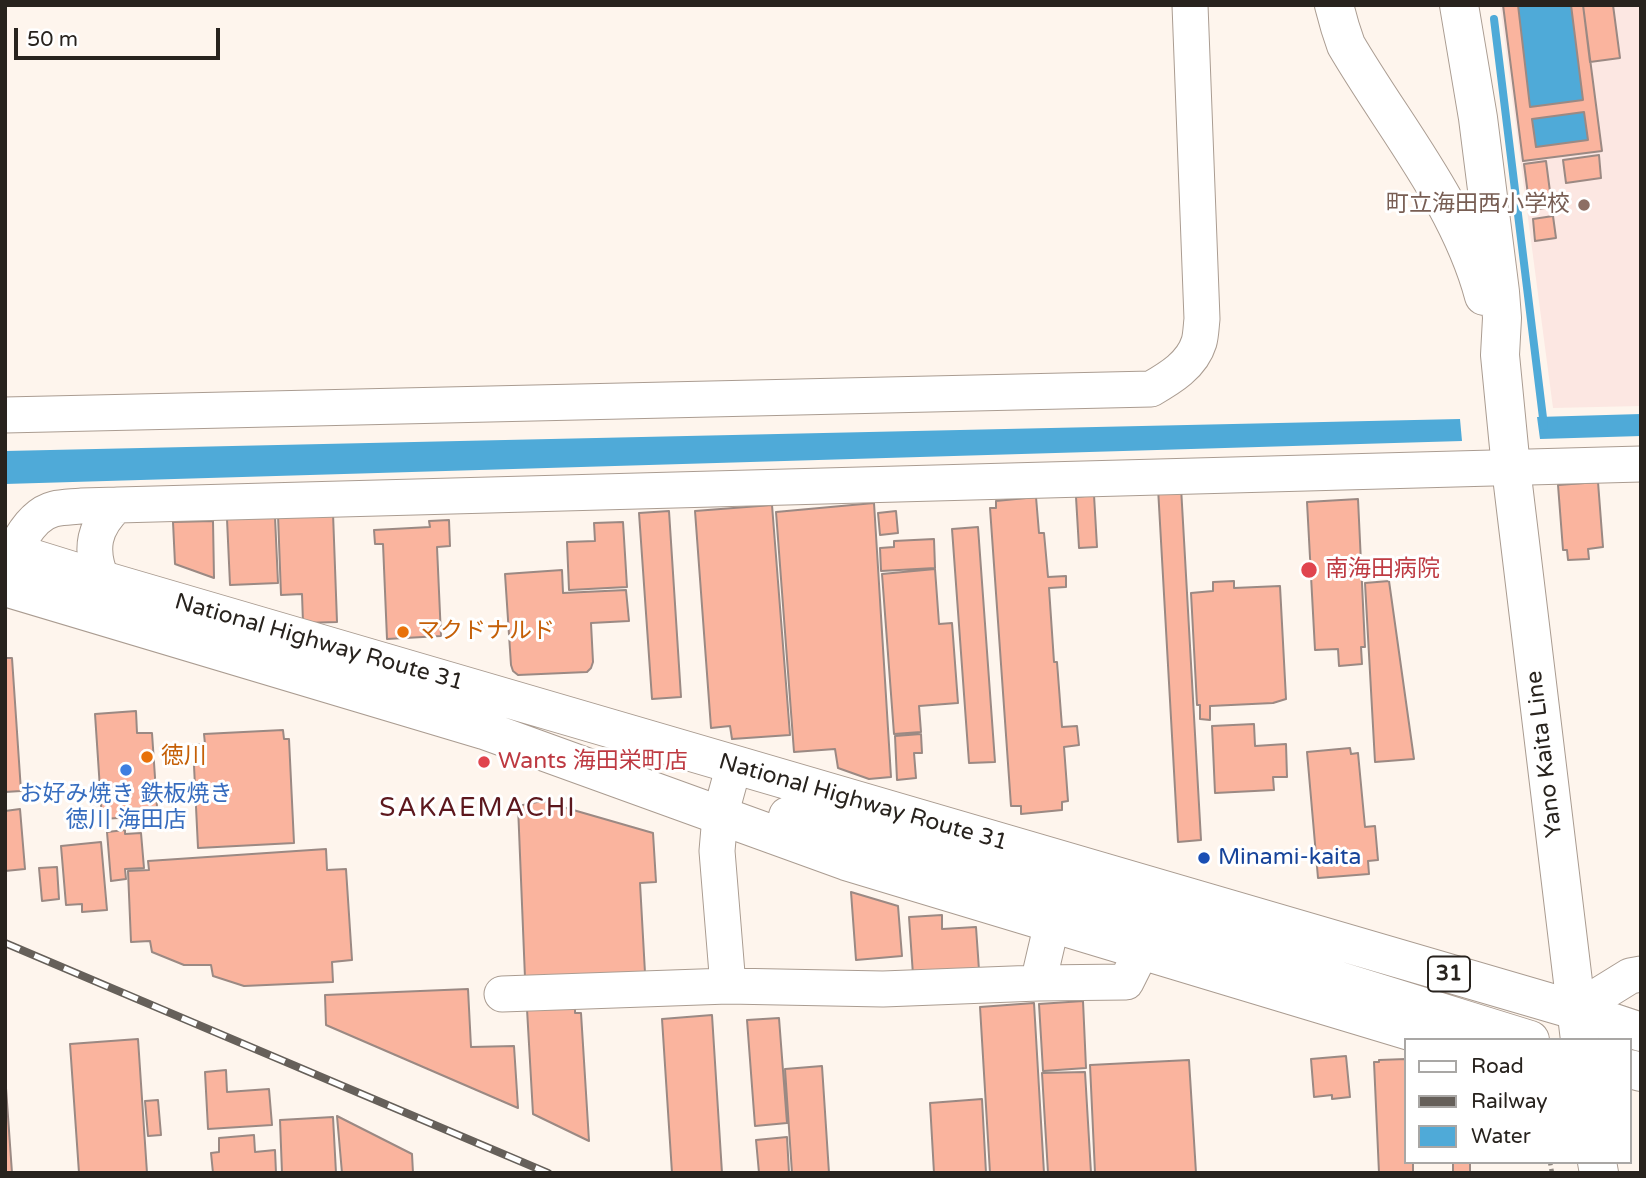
<!DOCTYPE html>
<html>
<head>
<meta charset="utf-8">
<style>
	body { margin:0 }
	#map { position:relative; width:1646px; height:1178px; overflow:hidden; background:#fef5ed; font-family:"Varela Round",sans-serif }
	canvas { display:block }
	.frame { position:absolute; inset:0; border:7px solid #28231e; pointer-events:none }
	.legend { position:absolute; left:1404px; top:1038px; width:228px; height:126px; box-sizing:border-box; background:#fff; border:2px solid #a9a7a5; margin:0; padding:9px 12px; list-style:none; font-size:21px; color:#28231e }
	.legend li { display:flex; align-items:center; gap:14px; height:35px }
	.legend b { width:35px; border:2px solid #a9a7a5 }
	.scale { position:absolute; left:14px; top:28px; width:206px; height:32px; box-sizing:border-box; border:4px solid #28231e; border-top:0; padding-left:9px; font-size:21px; line-height:24px; white-space:nowrap; color:#28231e; -webkit-text-stroke:5px #fff; paint-order:stroke }
</style>
</head>
<body>
<div id="map">
<canvas width="1646" height="1178"></canvas>
<div class="frame"></div>
<ul class="legend">
<li><b style="height:9px;background:#fff"></b>Road</li>
<li><b style="height:9px;background:#66605a"></b>Railway</li>
<li><b style="height:19px;background:#4faad8"></b>Water</li>
</ul>
<div class="scale">50 m</div>
</div>
<script>
const c = document.querySelector('canvas').getContext('2d');
c.lineJoin = 'round';
function fill(path, color) {
  c.fillStyle = color;
  c.fill(path, 'evenodd');
}
function stroke(path, color, width, dash) {
  c.strokeStyle = color;
  c.lineWidth = width;
  c.lineCap = dash ? 'butt' : 'round';
  c.setLineDash(dash || []);
  c.stroke(path);
}
function drawText(font, color, halo, rows, align = 'center') {
  c.font = font + ' "Varela Round","Noto Sans JP",sans-serif';
  c.lineWidth = 6;
  c.setLineDash([]);
  c.textBaseline = 'middle';
  c.strokeStyle = halo;
  c.fillStyle = color;
  for (const [text, x, y, turn = 0] of rows) {
    c.save();
    c.translate(x, y);
    c.rotate((+turn || 0) * Math.PI / 180);
    c.textAlign = isNaN(turn) ? turn : align;
    if (halo) c.strokeText(text, 0, 0);
    c.fillText(text, 0, 0);
    c.restore();
  }
}
const education = new Path2D(`
	M 1500,5 L 1641,5 L 1641,406 L 1553,408 Z`);
const water = new Path2D(`
	M 1518,5 L 1571,5 L 1583,100 L 1530,107 Z
	M 1584,112 L 1588,140 L 1536,147 L 1532,119 Z
	M 1641,414 L 1641,436 L 1540,439 L 1537,417 Z
	M 1460,419 L 1462,441 L 5,484 L 5,451 Z`);
const stream = new Path2D(`
	M 1494,19 L 1544,426`);
const building = new Path2D(`
	M 1503,5 L 1518,5 L 1530,107 L 1583,100 L 1571,5 L 1583,5 L 1602,151 L 1523,161 ZM 1584,112 L 1588,140 L 1536,147 L 1532,119 Z
	M 1583,5 L 1613,5 L 1620,58 L 1590,62 Z
	M 1599,155 L 1601,178 L 1566,183 L 1563,160 Z
	M 1546,161 L 1552,207 L 1530,210 L 1524,164 Z
	M 1553,216 L 1556,238 L 1535,241 L 1533,219 Z
	M 1598,482 L 1603,547 L 1588,549 L 1589,559 L 1568,560 L 1567,550 L 1563,550 L 1558,485 Z
	M 1181,487 L 1201,840 L 1178,842 L 1158,488 Z
	M 1094,495 L 1097,547 L 1079,548 L 1076,497 Z
	M 1036,497 L 1039,533 L 1044,533 L 1048,577 L 1066,576 L 1066,587 L 1049,588 L 1054,662 L 1057,662 L 1062,727 L 1077,726 L 1079,745 L 1064,747 L 1068,801 L 1062,802 L 1062,810 L 1021,814 L 1021,806 L 1011,806 L 990,508 L 996,508 L 996,501 Z
	M 1358,499 L 1365,647 L 1361,647 L 1362,664 L 1339,666 L 1338,649 L 1315,650 L 1307,502 Z
	M 874,503 L 891,777 L 869,779 L 838,768 L 835,749 L 794,752 L 776,512 Z
	M 772,505 L 790,735 L 732,739 L 730,726 L 711,728 L 695,511 Z
	M 669,511 L 681,697 L 652,699 L 639,513 Z
	M 896,511 L 898,533 L 880,535 L 878,513 Z
	M 333,513 L 337,622 L 303,623 L 302,594 L 281,595 L 278,515 Z
	M 275,517 L 278,583 L 230,585 L 227,519 Z
	M 449,520 L 450,546 L 437,547 L 441,636 L 387,639 L 383,544 L 375,544 L 374,530 L 430,527 L 429,521 Z
	M 213,521 L 214,578 L 175,564 L 173,522 Z
	M 623,522 L 627,587 L 569,590 L 567,542 L 595,541 L 594,523 Z
	M 978,527 L 995,762 L 969,763 L 952,529 Z
	M 934,539 L 935,568 L 881,571 L 880,548 L 894,547 L 894,541 Z
	M 935,569 L 939,624 L 952,623 L 958,703 L 919,706 L 921,732 L 894,734 L 882,574 Z
	M 562,570 L 563,593 L 626,590 L 629,621 L 591,623 L 593,662 L 591,668 L 587,672 L 518,675 L 513,671 L 511,665 L 505,574 Z
	M 1234,581 L 1234,588 L 1280,586 L 1286,699 L 1273,703 L 1210,706 L 1210,720 L 1200,719 L 1200,705 L 1197,705 L 1191,593 L 1213,591 L 1213,582 Z
	M 1389,581 L 1414,759 L 1375,762 L 1365,583 Z
	M 5,658 L 12,658 L 21,791 L 5,792 Z
	M 136,711 L 137,733 L 152,733 L 157,807 L 134,809 L 135,817 L 102,819 L 95,714 Z
	M 1254,724 L 1255,746 L 1286,744 L 1287,777 L 1273,777 L 1274,790 L 1215,793 L 1212,726 Z
	M 283,730 L 284,739 L 289,739 L 294,843 L 198,848 L 193,745 L 205,744 L 204,734 Z
	M 921,734 L 922,753 L 914,753 L 916,778 L 897,780 L 895,736 Z
	M 1350,748 L 1351,754 L 1358,753 L 1365,827 L 1375,826 L 1378,860 L 1368,861 L 1369,874 L 1318,878 L 1307,752 Z
	M 542,801 L 653,833 L 656,882 L 640,883 L 645,973 L 525,978 L 518,806 Z
	M 20,809 L 25,869 L 5,871 L 5,811 Z
	M 125,830 L 125,834 L 141,833 L 144,868 L 125,869 L 126,879 L 111,881 L 107,832 Z
	M 101,842 L 107,910 L 82,912 L 82,904 L 66,905 L 61,846 Z
	M 326,849 L 327,870 L 346,869 L 352,960 L 332,962 L 333,982 L 244,986 L 213,976 L 211,965 L 184,965 L 152,952 L 150,941 L 131,942 L 128,871 L 149,870 L 148,861 Z
	M 57,867 L 59,899 L 42,901 L 39,868 Z
	M 851,892 L 898,906 L 902,956 L 856,960 Z
	M 942,915 L 942,929 L 976,927 L 979,970 L 913,975 L 909,917 Z
	M 468,989 L 471,1047 L 514,1046 L 518,1108 L 326,1025 L 325,995 Z
	M 1083,1001 L 1086,1068 L 1043,1071 L 1039,1004 Z
	M 1034,1003 L 1044,1173 L 990,1173 L 980,1007 Z
	M 575,1008 L 575,1013 L 581,1013 L 589,1141 L 533,1114 L 527,1009 Z
	M 712,1015 L 722,1173 L 672,1173 L 662,1019 Z
	M 779,1018 L 787,1123 L 755,1126 L 747,1020 Z
	M 138,1039 L 147,1173 L 79,1173 L 70,1044 Z
	M 1346,1056 L 1350,1097 L 1332,1099 L 1332,1095 L 1314,1097 L 1311,1059 Z
	M 1406,1059 L 1406,1162 L 1413,1162 L 1413,1173 L 1379,1173 L 1374,1062 L 1379,1062 L 1379,1060 Z
	M 1189,1060 L 1196,1173 L 1095,1173 L 1090,1065 Z
	M 822,1066 L 829,1173 L 792,1173 L 785,1069 Z
	M 226,1070 L 227,1092 L 269,1089 L 272,1125 L 208,1129 L 205,1072 Z
	M 1085,1072 L 1091,1173 L 1048,1173 L 1042,1073 Z
	M 6,1088 L 12,1173 L 5,1173 Z
	M 982,1099 L 986,1173 L 934,1173 L 930,1103 Z
	M 158,1100 L 161,1135 L 148,1136 L 145,1101 Z
	M 337,1116 L 412,1154 L 413,1173 L 342,1173 Z
	M 333,1117 L 336,1173 L 282,1173 L 280,1120 Z
	M 254,1135 L 255,1152 L 275,1150 L 276,1173 L 213,1173 L 211,1153 L 219,1152 L 219,1138 Z
	M 787,1137 L 789,1173 L 759,1173 L 756,1140 Z
	M 1453,1162 L 1470,1162 L 1470,1173 L 1453,1173 Z`);
const path = new Path2D(`
	M 1550,1162 L 1552,1173`);
const minor = new Path2D(`
	M 5,415 L 1151,389 C 1170,378 1192,365 1199,342 C 1201,335 1201,327 1202,319 L 1190,5
	M 5,573 C 13,551 29,515 54,509 C 63,507 73,507 81,506 L 1641,464
	M 102,580 C 89,550 93,527 117,505
	M 1038,983 L 1052,923
	M 728,986 L 717,851 L 720,816 L 734,765
	M 502,994 L 728,986 L 883,989 L 1038,983 L 1126,982 L 1142,950
	M 1575,1010 L 1630,976 L 1641,974`);
const major = new Path2D(`
	M 1334,5 L 1340,27 L 1346,45 C 1394,127 1459,203 1484,296
	M 1459,5 L 1478,118 L 1500,292 L 1502,318 L 1500,355 L 1511,468 L 1580,1040
	M 1597,1162 L 1599,1173`);
const highway = new Path2D(`
	M 5,550 L 102,580 L 1575,1010 L 1641,1032
	M 5,587 L 484,730 L 846,861 L 1440,1040
	M 788,816 L 968,866 L 1530,1040
	M 1630,1069 L 1641,1072`);
const rail = new Path2D(`
	M 5,943 L 548,1173`);
const markers = [
	[1584,205,7,"#8d6e63"],
	[1309,570,9,"#e0444e"],
	[403,632,7,"#e8710a"],
	[147,757,7,"#e8710a"],
	[484,762,7,"#e0444e"],
	[126,770,7,"#3f7fe0"],
	[1204,858,7,"#1a4fb4"]
];
const shields = [
	[1449,974,42]
];
const shieldNames = [
	["31",1449,974]
];
const educationNames = [
	["町立海田西小学校",1570,205]
];
const healthNames = [
	["南海田病院",1325,570],
	["Wants 海田栄町店",498,762]
];
const foodNames = [
	["マクドナルド",417,632],
	["徳川",161,757]
];
const streetNames = [
	["National Highway Route 31",319,643,16],
	["Yano Kaita Line",1545,754,-97],
	["National Highway Route 31",863,803,16]
];
const shopNames = [
	["お好み焼き 鉄板焼き",126,795],
	["徳川 海田店",126,821]
];
const transitNames = [
	["Minami-kaita",1218,858]
];
const quarterNames = [
	["SAKAEMACHI",478,809]
];
fill(education, '#fce7e2');
fill(water, '#4faad8');
stroke(stream, '#4faad8', 8);
fill(building, '#fab49e');
stroke(building, '#9b8983', 2);
stroke(minor, '#aa9c91', 37);
stroke(major, '#aa9c91', 40);
stroke(highway, '#aa9c91', 40);
stroke(path, '#908982', 4.5, [3.5, 3.5]);
stroke(minor, '#fff', 35);
stroke(major, '#fff', 38);
stroke(highway, '#fff', 38);
stroke(rail, '#66605a', 8);
stroke(rail, '#fff', 5, [16]);
for (const [x, y, r, color] of markers) {
  const dot = new Path2D();
  dot.arc(x, y, r, 0, 2 * Math.PI);
  c.fillStyle = color;
  c.fill(dot);
  stroke(dot, '#fff', 2.5);
}
for (const [x, y, w] of shields) {
  const box = new Path2D();
  box.roundRect(x - w / 2, y - 17.5, w, 35, 5);
  c.fillStyle = '#fff';
  c.fill(box);
  stroke(box, '#28231e', 2);
}
drawText('bold 21px', '#28231e', null, shieldNames);
drawText('23px', '#785e54', '#fff', educationNames, 'right');
drawText('23px', '#be3a42', '#fff', healthNames, 'left');
drawText('23px', '#c56008', '#fff', foodNames, 'left');
drawText('23px', '#28231e', '#fff', streetNames);
drawText('23px', '#366cbe', '#fff', shopNames);
drawText('23px', '#164399', '#fff', transitNames, 'left');
c.letterSpacing = '2px';
drawText('26px', '#5c171d', '#fff', quarterNames);
c.letterSpacing = '0px';
</script>
</body>
</html>
